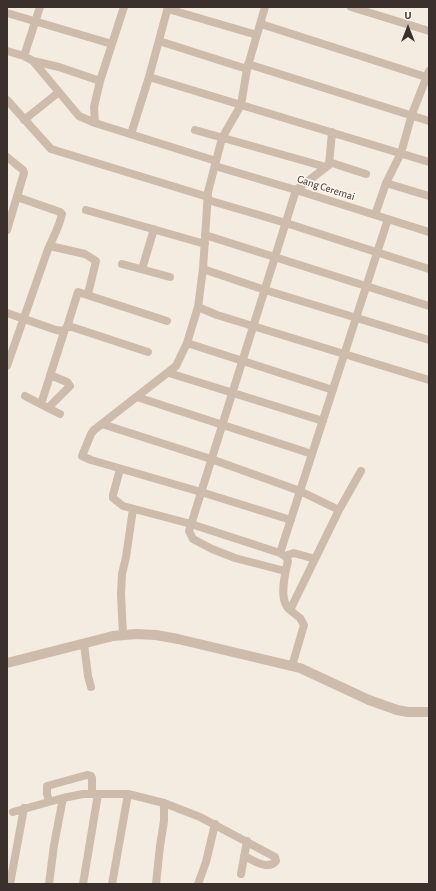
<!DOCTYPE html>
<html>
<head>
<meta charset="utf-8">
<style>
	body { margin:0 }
	#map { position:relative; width:436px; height:891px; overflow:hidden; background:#f4ebe1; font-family:"Alegreya Sans",sans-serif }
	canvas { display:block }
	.frame { position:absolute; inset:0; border:8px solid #3b302b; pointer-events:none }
	.north { position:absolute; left:388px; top:8px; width:40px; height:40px; -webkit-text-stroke:3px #fbf5ee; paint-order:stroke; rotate:0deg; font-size:11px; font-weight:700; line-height:16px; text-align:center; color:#3b302b }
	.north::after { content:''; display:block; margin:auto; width:14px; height:18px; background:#3b302b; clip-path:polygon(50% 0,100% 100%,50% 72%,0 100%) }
</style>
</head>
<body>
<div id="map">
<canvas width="436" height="891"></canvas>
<div class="frame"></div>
<div class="north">U</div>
</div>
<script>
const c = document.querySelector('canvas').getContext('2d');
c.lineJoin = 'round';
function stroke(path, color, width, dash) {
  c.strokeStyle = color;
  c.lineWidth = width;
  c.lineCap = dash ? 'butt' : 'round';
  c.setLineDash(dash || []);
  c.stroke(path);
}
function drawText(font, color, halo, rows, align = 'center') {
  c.font = font + ' "Alegreya Sans",sans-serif';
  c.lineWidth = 3.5;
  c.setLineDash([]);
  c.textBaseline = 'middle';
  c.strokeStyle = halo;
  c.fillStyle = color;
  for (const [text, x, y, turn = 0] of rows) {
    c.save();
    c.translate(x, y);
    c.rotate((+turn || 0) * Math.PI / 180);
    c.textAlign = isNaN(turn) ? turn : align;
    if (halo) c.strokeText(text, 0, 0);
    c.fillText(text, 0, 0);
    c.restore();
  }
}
const minor = new Path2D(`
	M 265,7 L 247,69 L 241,105 L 222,138 L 208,192 L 203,269 L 198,307 L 217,315 L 429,380
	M 351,7 L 429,31
	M 168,9 L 257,35
	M 7,13 L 112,44
	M 261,24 L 426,77
	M 159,41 L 247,69
	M 7,51 L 24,56 L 33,61 L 59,67 L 100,81
	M 24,56 L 40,7
	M 33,61 L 79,116 L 95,123 L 94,107 L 100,81 L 124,7
	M 248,64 L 429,121
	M 149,77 L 429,162
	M 7,100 L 51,149 L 208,197
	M 24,120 L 59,92
	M 95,123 L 216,161
	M 195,130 L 326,167
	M 131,134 L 149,77 L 168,7
	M 7,157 L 23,170 L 24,173 L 7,230
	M 329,162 L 366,174
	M 215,166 L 296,190 L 429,232
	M 386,183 L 429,196
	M 208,200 L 286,223 L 429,269
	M 86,210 L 205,244
	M 375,215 L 386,183 L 401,153 L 412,114 L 429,71
	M 205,235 L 429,306
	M 50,246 L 85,254 L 96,261 L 88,294
	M 122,264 L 170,277
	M 142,269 L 154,229
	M 203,269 L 265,290 L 429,340
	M 198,307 L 187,343 L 176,366 L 94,430 L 91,434 L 82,456 L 91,460 L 201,492 L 291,520
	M 7,313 L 56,330 L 63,331 L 67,327 L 72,327 L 148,352
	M 67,327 L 78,292 L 167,321
	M 187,343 L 333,390
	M 7,366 L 47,252 C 52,239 59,228 62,214 L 60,212 L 17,197
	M 169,373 L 323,421
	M 25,396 L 48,408 L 70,386 L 67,382 L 50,375
	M 137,397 L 312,454
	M 41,404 L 65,329
	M 48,408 L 60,414
	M 102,424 L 211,459 L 300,491 L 339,510
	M 120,469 L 113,495 L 113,498 L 123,506 L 191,524 L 280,553 L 286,557 L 288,561 C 285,573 278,601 290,610 L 339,510 L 361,471
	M 280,553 L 388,219
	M 285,556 L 294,553 L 315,559
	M 285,571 L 235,558 L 212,549 L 193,539 L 189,531 L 296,190 L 329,165 L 332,132
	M 290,610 L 300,618 L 304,625 L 292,666
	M 123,635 L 121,594 L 122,574 L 126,557 L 133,509
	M 84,644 L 88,676 L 91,687
	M 49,801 L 47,794 L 47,786 L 87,775 L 91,776 L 92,778 L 92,794
	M 164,803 L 200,817 L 275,857 L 276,861 C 268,871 253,860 244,856
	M 13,812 L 63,798 L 83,794 L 128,794 L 164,803 L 164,821 L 160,846 L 156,884
	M 241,874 L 247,841
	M 10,884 L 24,808
	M 49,884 L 54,845 L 63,798
	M 83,884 L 98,794
	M 112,884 L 128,794
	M 198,884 L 206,862 L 215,824`);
const tertiary = new Path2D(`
	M 7,663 L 113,636 L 136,634 L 156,635 L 178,639 L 300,668 L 369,700 L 397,710 L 408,712 L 429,712`);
const streetNames = [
	["Gang Ceremai",326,188,18]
];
stroke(minor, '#cdbbac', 8);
stroke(tertiary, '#cdbbac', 10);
drawText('11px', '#3b302b', '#fbf5ee', streetNames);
</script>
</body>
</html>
